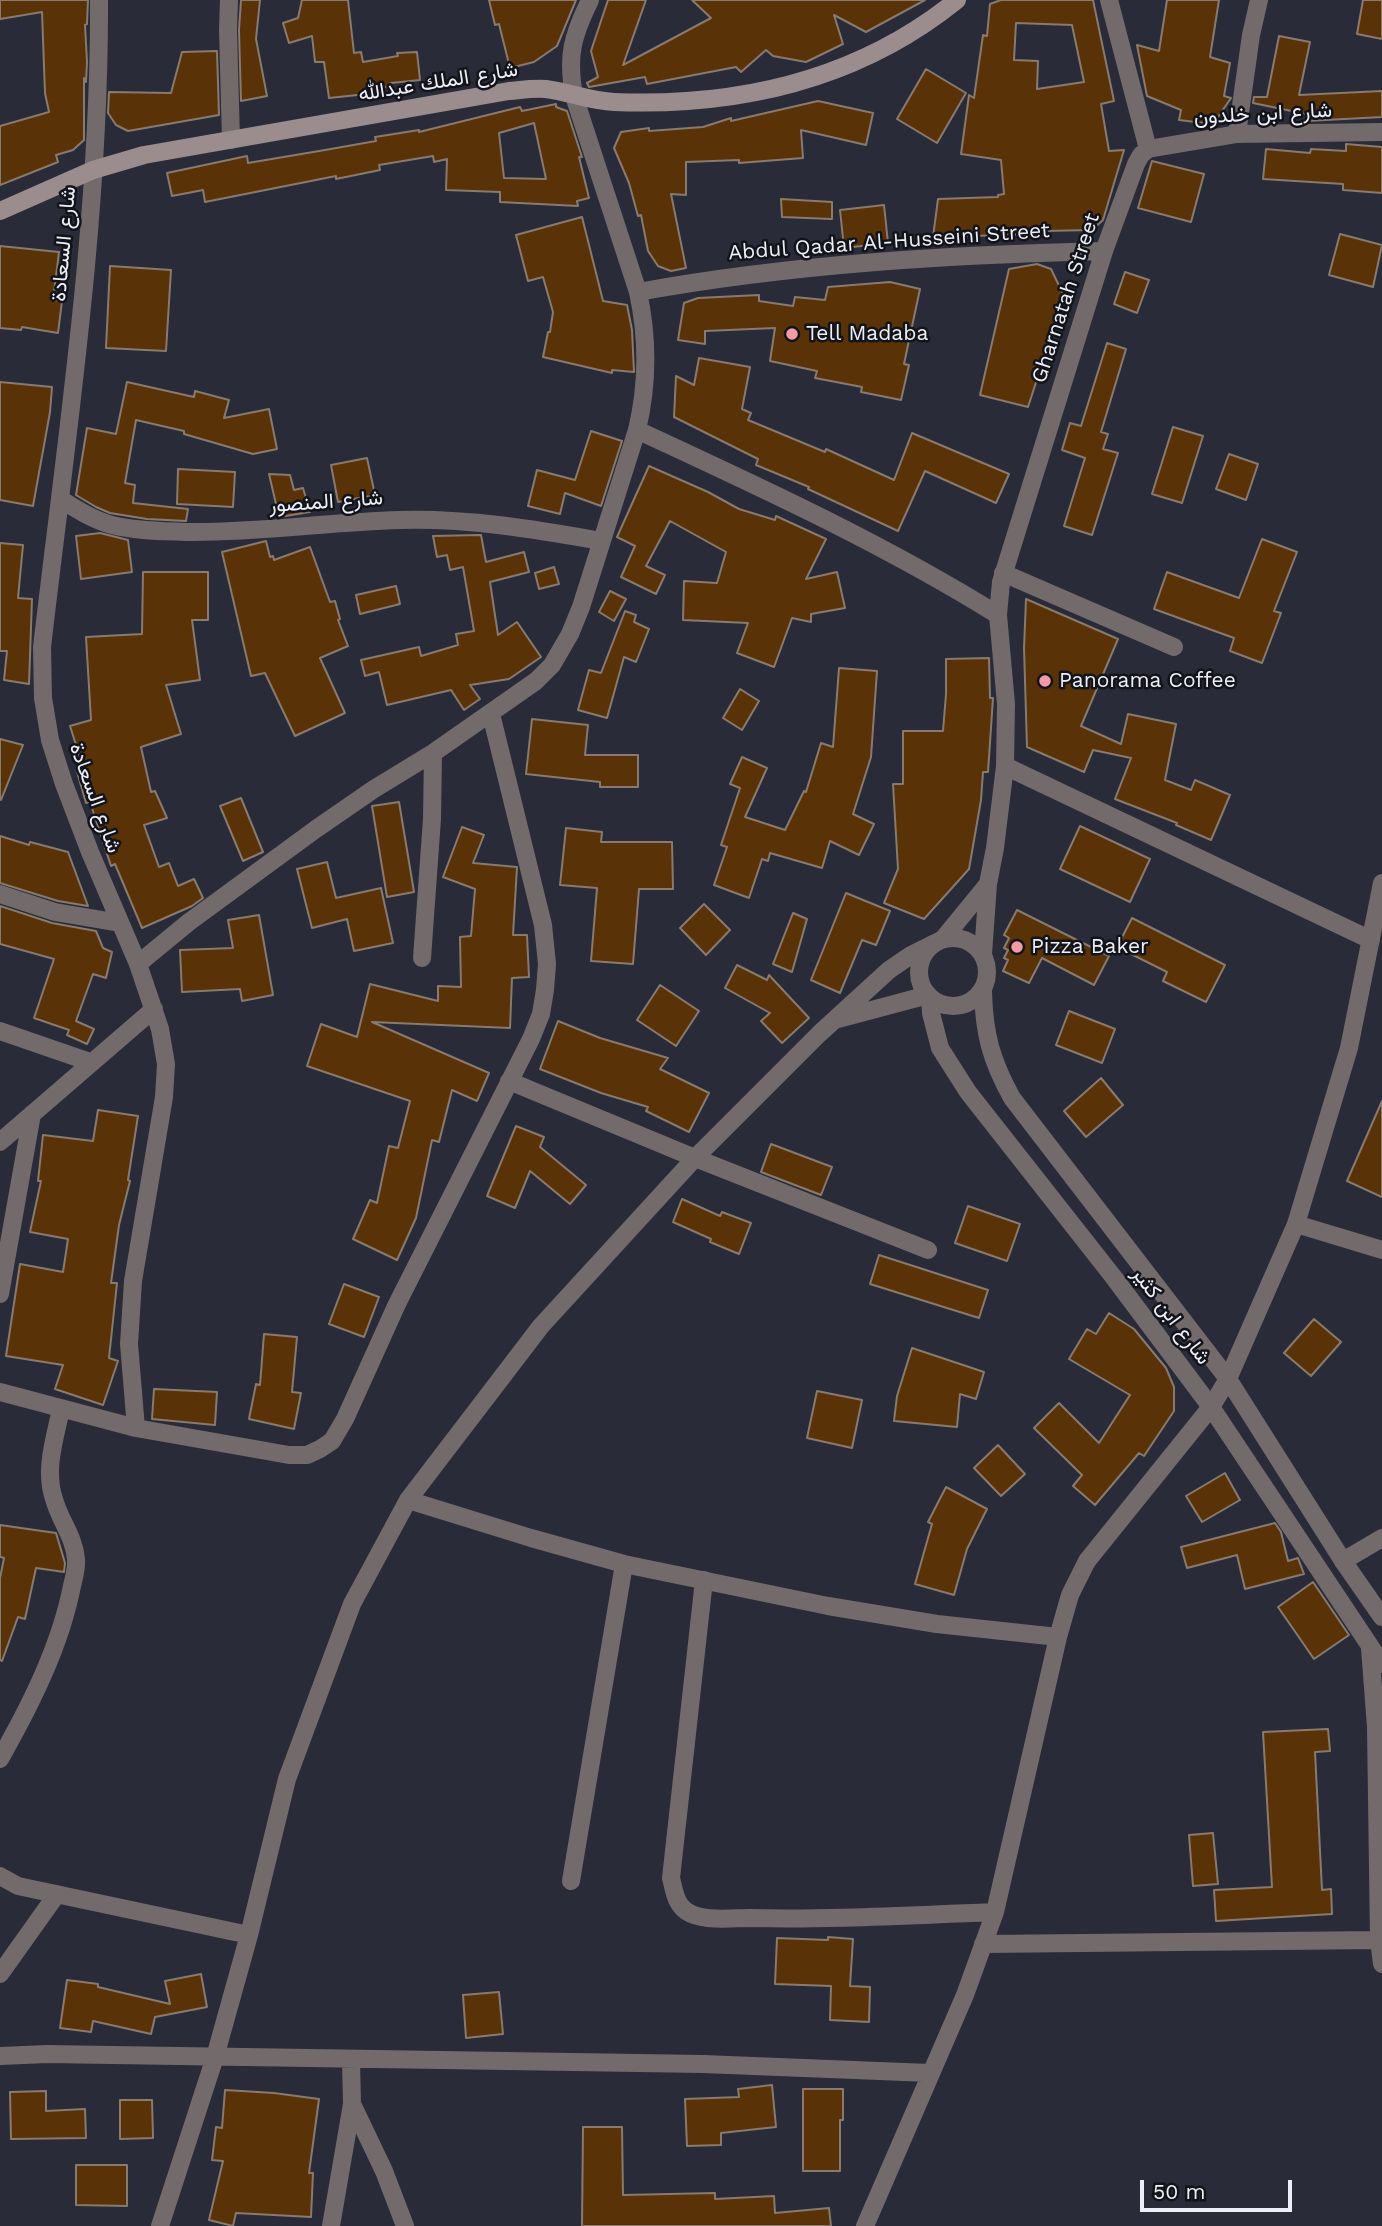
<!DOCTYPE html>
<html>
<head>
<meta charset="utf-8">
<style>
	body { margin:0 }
	#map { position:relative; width:1382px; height:2226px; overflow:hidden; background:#292b38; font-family:"Work Sans",sans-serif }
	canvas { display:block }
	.scale { position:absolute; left:1140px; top:2180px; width:152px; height:32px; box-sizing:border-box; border:4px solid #edeff8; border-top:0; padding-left:9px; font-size:21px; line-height:24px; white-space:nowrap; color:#edeff8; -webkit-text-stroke:5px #13141a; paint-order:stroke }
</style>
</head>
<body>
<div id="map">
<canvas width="1382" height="2226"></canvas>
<div class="scale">50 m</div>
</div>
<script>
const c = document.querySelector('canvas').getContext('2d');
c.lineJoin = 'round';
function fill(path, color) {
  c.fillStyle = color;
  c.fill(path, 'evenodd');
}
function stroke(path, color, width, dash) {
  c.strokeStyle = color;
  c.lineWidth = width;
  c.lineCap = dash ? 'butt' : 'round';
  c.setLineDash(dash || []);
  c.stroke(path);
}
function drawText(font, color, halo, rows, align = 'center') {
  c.font = font + ' "Work Sans",Vazirmatn,sans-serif';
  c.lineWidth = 5;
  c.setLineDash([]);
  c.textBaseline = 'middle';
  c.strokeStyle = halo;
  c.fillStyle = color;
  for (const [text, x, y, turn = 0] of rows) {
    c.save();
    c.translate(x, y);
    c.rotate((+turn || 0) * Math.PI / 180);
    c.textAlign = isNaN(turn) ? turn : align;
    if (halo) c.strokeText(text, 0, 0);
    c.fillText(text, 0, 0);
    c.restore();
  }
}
const building = new Path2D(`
	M 0,0 L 88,0 L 87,24 L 85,25 L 87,62 L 86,82 L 84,78 L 84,140 L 73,150 L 56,155 L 58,162 L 0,185 L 0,126 L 49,112 L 45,93 L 42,12 L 0,19 Z
	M 241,0 L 260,0 L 256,39 L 267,96 L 241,101 L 239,30 Z
	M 302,0 L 348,0 L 354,53 L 361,52 L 363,62 L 398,56 L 397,53 L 417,52 L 420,80 L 391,83 L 391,86 L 367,90 L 367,94 L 329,98 L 324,62 L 315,62 L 312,36 L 289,43 L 283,23 L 298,18 Z
	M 489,0 L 576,0 L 557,46 L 534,62 L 510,68 L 499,24 L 495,25 Z
	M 608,0 L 646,0 L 623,65 L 711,18 L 692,0 L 925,0 L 866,32 L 834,15 L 843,44 L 806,62 L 773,56 L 766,50 L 741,72 L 736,67 L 647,84 L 645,77 L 589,87 L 587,83 L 598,77 L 591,51 Z
	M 1001,0 L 1093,0 L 1114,101 L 1101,104 L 1109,151 L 1124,150 L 1103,220 L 1092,230 L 1044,231 L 1044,234 L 933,237 L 938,199 L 998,197 L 998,195 L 1004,194 L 1001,160 L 961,154 L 969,95 L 974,98 L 983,35 L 987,36 L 990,4 ZM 1016,23 L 1072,25 L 1084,82 L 1037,89 L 1038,61 L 1014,60 Z
	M 1167,0 L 1219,0 L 1210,57 L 1230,63 L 1224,96 L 1231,98 L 1218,117 L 1203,123 L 1179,120 L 1181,110 L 1147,96 L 1137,45 L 1159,51 Z
	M 1363,0 L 1382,0 L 1382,39 L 1357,34 Z
	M 1279,36 L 1310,42 L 1299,95 L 1382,91 L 1382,117 L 1307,121 L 1306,114 L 1253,103 L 1254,97 L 1267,97 Z
	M 217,51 L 219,115 L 128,131 L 116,125 L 108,113 L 109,92 L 171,93 L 182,52 Z
	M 926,69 L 966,93 L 937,143 L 897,119 Z
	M 818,101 L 873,113 L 866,145 L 801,130 L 803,158 L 739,163 L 739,160 L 686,162 L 686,195 L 671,194 L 686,268 L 671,271 L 658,266 L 648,251 L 641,215 L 638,216 L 629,183 L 614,148 L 621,132 L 649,128 L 649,131 L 703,127 L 731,118 L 731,121 Z
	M 556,104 L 556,107 L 567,111 L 582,157 L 579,157 L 589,198 L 577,201 L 578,206 L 500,202 L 500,192 L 446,190 L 447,159 L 434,162 L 433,156 L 379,165 L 380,170 L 336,179 L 336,176 L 205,202 L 203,190 L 172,196 L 167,173 L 247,156 L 248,163 L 325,150 L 376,141 L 375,137 L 419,130 L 419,132 L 520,107 L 522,111 ZM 534,123 L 546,179 L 504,178 L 499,133 Z
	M 1346,144 L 1382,147 L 1382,193 L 1343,190 L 1343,184 L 1263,179 L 1266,149 L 1310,153 L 1311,149 L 1346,151 Z
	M 1152,161 L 1204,174 L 1191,222 L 1138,208 Z
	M 781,199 L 832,202 L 832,219 L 782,217 Z
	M 884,205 L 888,243 L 844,248 L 840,210 Z
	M 582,217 L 603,301 L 627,305 L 632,330 L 634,372 L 612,370 L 612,373 L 543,357 L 548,332 L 550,332 L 553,312 L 543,277 L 528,281 L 516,235 Z
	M 1340,234 L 1382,245 L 1373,287 L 1329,275 Z
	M 0,246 L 59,252 L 53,300 L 62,301 L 58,333 L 22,327 L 21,330 L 0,328 Z
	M 1037,264 L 1051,269 L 1064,296 L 1028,407 L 980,395 L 1009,269 Z
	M 110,266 L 171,270 L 166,351 L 106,348 Z
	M 1125,272 L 1149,280 L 1137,313 L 1114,304 Z
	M 890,282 L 920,289 L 904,364 L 909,365 L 901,400 L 861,392 L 862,387 L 815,378 L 817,371 L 770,361 L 775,328 L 705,331 L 705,344 L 678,340 L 684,303 L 698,298 L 759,295 L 759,301 L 793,306 L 795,297 L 825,300 L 828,287 Z
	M 1107,343 L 1126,349 L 1101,432 L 1108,434 L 1103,449 L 1118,453 L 1092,535 L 1064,526 L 1085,458 L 1062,450 L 1070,423 L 1081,426 Z
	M 699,358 L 750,367 L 742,409 L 751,413 L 748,420 L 825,452 L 826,449 L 894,480 L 912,433 L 1009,474 L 996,503 L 925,471 L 898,531 L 808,489 L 809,487 L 756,465 L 758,459 L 674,417 L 676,376 L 694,385 Z
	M 0,382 L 52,387 L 50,412 L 33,506 L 0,500 Z
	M 127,382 L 194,397 L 195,391 L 229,400 L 224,418 L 269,409 L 277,449 L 253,454 L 184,434 L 184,431 L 136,420 L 125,483 L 135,485 L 133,503 L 188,509 L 186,521 L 147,519 L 110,513 L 96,507 L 76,495 L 87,428 L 116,434 Z
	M 1173,427 L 1203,436 L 1182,503 L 1152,494 Z
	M 591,431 L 622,441 L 601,506 L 565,493 L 560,514 L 528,506 L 537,470 L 575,480 Z
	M 1229,454 L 1258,464 L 1246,500 L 1216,489 Z
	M 367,458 L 375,495 L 338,502 L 331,465 Z
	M 649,466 L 708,492 L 739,509 L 775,520 L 776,516 L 826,539 L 806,579 L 837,572 L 845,608 L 811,614 L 811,622 L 792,618 L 774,667 L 737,653 L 748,623 L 683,620 L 684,581 L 717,583 L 726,552 L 670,521 L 646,566 L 665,575 L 656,594 L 621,577 L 635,546 L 617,537 Z
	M 178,469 L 235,472 L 233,507 L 177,504 Z
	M 269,474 L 290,475 L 294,490 L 303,488 L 310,512 L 279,517 Z
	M 100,533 L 128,540 L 132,572 L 81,579 L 76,536 Z
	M 481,535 L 486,562 L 524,552 L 529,572 L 490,582 L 498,635 L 517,622 L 541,657 L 509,679 L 470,685 L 480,699 L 464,710 L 451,690 L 387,705 L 379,672 L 365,676 L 361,660 L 419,647 L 421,656 L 458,645 L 456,634 L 474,631 L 463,567 L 450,570 L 447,555 L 437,557 L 433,536 Z
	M 1262,539 L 1297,552 L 1274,611 L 1281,613 L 1262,663 L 1230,651 L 1234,638 L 1154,609 L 1167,572 L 1239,598 Z
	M 266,541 L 270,557 L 273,556 L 274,560 L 310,547 L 330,602 L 335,601 L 340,619 L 338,620 L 348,646 L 320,658 L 345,713 L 295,736 L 265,673 L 251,676 L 222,552 Z
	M 0,543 L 23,545 L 18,598 L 32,599 L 29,684 L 4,680 L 7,651 L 0,651 Z
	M 554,567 L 559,584 L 539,589 L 535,573 Z
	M 143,572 L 208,572 L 208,620 L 192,620 L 200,680 L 166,685 L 181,734 L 141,747 L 151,792 L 155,791 L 167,818 L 144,825 L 159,867 L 169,863 L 178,886 L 194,879 L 203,898 L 192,906 L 142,928 L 115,864 L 111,866 L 90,802 L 86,803 L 76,768 L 83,767 L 70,726 L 91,720 L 86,637 L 142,634 Z
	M 396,586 L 400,604 L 360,614 L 356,595 Z
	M 610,591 L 626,599 L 614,621 L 599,612 Z
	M 1026,599 L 1118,639 L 1081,726 L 1121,744 L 1128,714 L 1176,724 L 1165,780 L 1191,790 L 1195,780 L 1230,795 L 1211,840 L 1176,825 L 1177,823 L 1115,799 L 1131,758 L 1093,750 L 1084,772 L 1027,747 L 1024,648 Z
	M 625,611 L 636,615 L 634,622 L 649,629 L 636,662 L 624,657 L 607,718 L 578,710 L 589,670 L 601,673 Z
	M 989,658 L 990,698 L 993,698 L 988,772 L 983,772 L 981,800 L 969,869 L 924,919 L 884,903 L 898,869 L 893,784 L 903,784 L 903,731 L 943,731 L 946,694 L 946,659 Z
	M 839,668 L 877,671 L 871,757 L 853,814 L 874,824 L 859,855 L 830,841 L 822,868 L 770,853 L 768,861 L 762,859 L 749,898 L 714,885 L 727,847 L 721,845 L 740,788 L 730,784 L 742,757 L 767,768 L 745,817 L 785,830 L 804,791 L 806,792 L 821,743 L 833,747 Z
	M 740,689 L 759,701 L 742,730 L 723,718 Z
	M 532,719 L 588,725 L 585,755 L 638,755 L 638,787 L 600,787 L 600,782 L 526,774 Z
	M 0,739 L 23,745 L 1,800 L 0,799 Z
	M 241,798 L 263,852 L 243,861 L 220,806 Z
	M 399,802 L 414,892 L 387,897 L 372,806 Z
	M 1080,826 L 1150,859 L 1130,902 L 1060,869 Z
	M 462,827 L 484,835 L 473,863 L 517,867 L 513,935 L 527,935 L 529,977 L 512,978 L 510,1028 L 372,1022 L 489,1073 L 477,1101 L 452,1090 L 439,1142 L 432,1140 L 416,1218 L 397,1260 L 353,1239 L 370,1200 L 377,1203 L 389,1146 L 398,1148 L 410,1101 L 307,1066 L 321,1024 L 357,1037 L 370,984 L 438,1001 L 438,986 L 461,987 L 460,937 L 471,936 L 475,889 L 443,877 Z
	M 566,828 L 602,832 L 601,842 L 672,842 L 673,889 L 639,889 L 633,964 L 591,961 L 597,888 L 560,885 Z
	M 0,836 L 29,845 L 30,842 L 68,852 L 88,906 L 58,901 L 0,883 Z
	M 327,862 L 336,898 L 381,888 L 393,943 L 354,951 L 347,919 L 312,928 L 297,869 Z
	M 846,893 L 890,911 L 876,945 L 862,940 L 840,993 L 811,980 Z
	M 704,904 L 730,930 L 706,955 L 680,928 Z
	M 0,906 L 52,923 L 96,931 L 103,948 L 112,952 L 106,978 L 93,974 L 76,1021 L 94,1029 L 87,1044 L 67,1035 L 69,1030 L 34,1018 L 54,959 L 0,944 Z
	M 1017,910 L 1109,956 L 1094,985 L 1042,958 L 1029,983 L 1003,971 L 1008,960 L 1004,958 L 1008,950 L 1004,948 L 1009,938 L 1004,935 Z
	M 793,913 L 807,919 L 792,972 L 773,964 Z
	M 259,915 L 273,995 L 242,1001 L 240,989 L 182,992 L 180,950 L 233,948 L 228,920 Z
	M 1132,918 L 1225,965 L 1206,1002 L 1163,981 L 1167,972 L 1117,947 Z
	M 737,965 L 767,980 L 769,975 L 809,1018 L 782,1043 L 761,1021 L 770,1013 L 725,988 Z
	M 660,985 L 699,1011 L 676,1046 L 637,1020 Z
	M 1069,1011 L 1115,1029 L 1102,1063 L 1056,1045 Z
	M 558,1021 L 600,1038 L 668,1058 L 660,1069 L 709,1093 L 689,1132 L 646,1111 L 648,1107 L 601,1093 L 540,1069 Z
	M 1101,1078 L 1123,1105 L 1086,1137 L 1064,1111 Z
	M 1382,1101 L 1382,1197 L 1347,1181 Z
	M 98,1110 L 138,1116 L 128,1180 L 130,1181 L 119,1225 L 111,1283 L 117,1283 L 109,1358 L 118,1361 L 103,1405 L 55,1389 L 63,1365 L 6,1356 L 20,1264 L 63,1272 L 68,1239 L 30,1232 L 41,1181 L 38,1181 L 43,1135 L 93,1141 Z
	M 516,1126 L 544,1137 L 540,1147 L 586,1185 L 570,1204 L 530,1171 L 515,1208 L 487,1196 Z
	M 771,1144 L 832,1167 L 821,1195 L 761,1172 Z
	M 682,1199 L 720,1216 L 722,1212 L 751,1223 L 739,1254 L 710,1242 L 711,1239 L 673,1222 Z
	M 968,1206 L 1020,1224 L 1007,1261 L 955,1243 Z
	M 879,1255 L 988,1290 L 979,1318 L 870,1284 Z
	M 344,1284 L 379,1297 L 364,1337 L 329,1324 Z
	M 1109,1313 L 1134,1329 L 1166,1368 L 1174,1387 L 1174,1411 L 1144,1456 L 1139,1453 L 1095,1505 L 1073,1486 L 1082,1475 L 1034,1428 L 1059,1403 L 1099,1443 L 1130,1395 L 1069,1359 L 1087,1329 L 1096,1334 Z
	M 1314,1319 L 1341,1342 L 1311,1376 L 1284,1353 Z
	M 264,1334 L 297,1337 L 292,1392 L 301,1393 L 294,1429 L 249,1419 L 256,1384 L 260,1385 Z
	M 912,1348 L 984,1372 L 976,1399 L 960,1394 L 957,1427 L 894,1421 L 897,1396 Z
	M 154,1389 L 217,1392 L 215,1425 L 152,1419 Z
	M 817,1391 L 862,1400 L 852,1448 L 807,1438 Z
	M 998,1445 L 1025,1474 L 1001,1496 L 974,1468 Z
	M 1225,1473 L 1240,1500 L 1202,1522 L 1186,1496 Z
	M 946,1487 L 987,1509 L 967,1549 L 954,1595 L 915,1584 L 932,1524 L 928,1522 Z
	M 1275,1523 L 1281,1532 L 1288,1561 L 1298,1558 L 1304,1574 L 1245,1589 L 1237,1555 L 1187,1568 L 1181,1547 Z
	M 0,1525 L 56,1533 L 65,1563 L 64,1572 L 36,1568 L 25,1619 L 18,1617 L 2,1661 L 0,1660 L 0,1578 L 4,1558 L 0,1557 Z
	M 1313,1582 L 1349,1635 L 1314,1659 L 1278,1607 Z
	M 1328,1729 L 1330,1751 L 1315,1752 L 1322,1890 L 1331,1889 L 1332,1914 L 1216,1921 L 1214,1890 L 1272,1887 L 1263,1732 Z
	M 1213,1833 L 1218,1884 L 1193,1886 L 1189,1835 Z
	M 828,1937 L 853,1939 L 850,1986 L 870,1987 L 869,2022 L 830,2020 L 831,1986 L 775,1984 L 777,1938 L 828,1940 Z
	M 201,1974 L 207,2007 L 155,2017 L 151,2034 L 93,2021 L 91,2032 L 60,2028 L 67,1980 L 98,1984 L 98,1987 L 170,2004 L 165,1981 Z
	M 499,1992 L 503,2034 L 466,2038 L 463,1995 Z
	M 772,2085 L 776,2127 L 721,2133 L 721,2145 L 687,2146 L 685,2099 L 739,2097 L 738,2089 Z
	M 803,2089 L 843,2089 L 843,2120 L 840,2120 L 840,2171 L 803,2171 Z
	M 225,2090 L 274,2093 L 319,2099 L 309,2173 L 313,2173 L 311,2217 L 236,2213 L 233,2226 L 209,2220 L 223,2161 L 212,2160 L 216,2127 L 222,2128 Z
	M 46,2091 L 46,2111 L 85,2109 L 86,2138 L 11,2139 L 10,2092 Z
	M 120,2100 L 152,2100 L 153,2138 L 120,2139 Z
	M 583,2127 L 622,2127 L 623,2195 L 715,2193 L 715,2199 L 774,2196 L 775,2213 L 829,2208 L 831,2226 L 582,2226 Z
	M 76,2165 L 127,2165 L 127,2206 L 76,2205 Z`);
const minor = new Path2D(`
	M 99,0 C 100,217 67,432 42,647 L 43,698 L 50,740 L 64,784 L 90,852 L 138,964 L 160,1029 L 166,1064 L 164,1097 L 133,1281 L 129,1344 L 136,1428
	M 229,0 L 228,30 L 231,140
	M 1109,0 L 1148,149
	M 574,96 C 567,56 572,37 590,0
	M 1237,134 L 1251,35 L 1259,0
	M 1104,251 L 1136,164 L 1141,155 L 1148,149 L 1237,134 L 1382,132
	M 60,499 C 76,509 93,520 112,525 C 136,531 162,531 186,532 C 257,533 328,522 399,520 C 467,518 534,529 601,541
	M 1003,573 L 1174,647
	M 1005,766 L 1371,940
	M 0,894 L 55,912 L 120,923
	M 422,958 L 432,819 L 433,753
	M 138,964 L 189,922 L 316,829 L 374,789 L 433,753 L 536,681 L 552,665 L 570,634 L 581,607 L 637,430
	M 838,1019 L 928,995
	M 0,1031 L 90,1062
	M 509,1081 L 695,1158 L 928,1250
	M 0,1142 L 154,1009
	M 1296,1224 L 1382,1250
	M 0,1294 L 32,1114
	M 0,1392 L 136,1428 L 289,1455 L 307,1455 L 320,1449 L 332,1441 L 345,1419 L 397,1304 L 531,1039 L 541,1014 L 545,990 L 547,964 L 543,925 L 491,714
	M 408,1500 L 531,1538 L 624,1564 L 828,1606 L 937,1624 L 1058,1637
	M 1343,1561 L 1382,1538
	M 704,1580 L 671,1878 C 674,1889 675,1903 686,1911 C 702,1922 731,1918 749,1918 C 831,1920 913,1915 995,1912
	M 1370,1648 L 1376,1727 L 1379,1940 L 1382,1964
	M 0,1759 C 30,1706 60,1647 72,1586 C 74,1577 77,1568 76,1559 C 74,1536 60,1521 54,1499 C 44,1470 55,1438 61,1409
	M 0,1876 L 18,1886 L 249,1935
	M 571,1881 L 624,1564
	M 983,1944 L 1379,1940
	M 0,1974 L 57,1894
	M 0,2056 L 47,2054 L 703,2064 L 930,2073
	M 352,2104 L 384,2171 L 405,2226
	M 160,2226 L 215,2057 L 249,1935 L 287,1779 L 352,1604 L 408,1500 L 541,1326 L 695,1158 L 819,1034 L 889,970 L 911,955 L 933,944
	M 331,2226 L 352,2104 L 351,2061
	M 865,2226 L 965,1995 L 995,1912 L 1058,1637 L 1070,1595 L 1087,1561 L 1211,1407 L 1228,1379 L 1296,1224 L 1349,1048 L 1382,883`);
const tertiary = new Path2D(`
	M 574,96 L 638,292 C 648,338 648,384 637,430 C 760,487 882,543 998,615
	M 638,292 C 792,264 947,255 1104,251 L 1001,582 L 998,615 L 1006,704 L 1005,766 L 995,848 L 988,884 L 983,954
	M919 972a34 34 0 1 1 68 0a34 34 0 1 1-68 0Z
	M 943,939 L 988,884
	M 983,991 C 984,1034 991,1060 1012,1098 L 1228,1379 L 1343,1561 L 1382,1617
	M 930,997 L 931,1013 L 940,1048 L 968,1092 L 1115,1279 L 1211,1407 L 1382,1664`);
const secondary = new Path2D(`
	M 0,211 L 93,170 L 144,155 L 509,91 C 521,90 534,88 546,89 C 569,92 590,101 614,102 C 740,107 858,80 957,0`);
const markers = [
	[792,334,7,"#f39aa7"],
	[1045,681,7,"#f39aa7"],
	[1017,947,7,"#f39aa7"]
];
const streetNames = [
	["شارع الملك عبدالله",438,82,-9],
	["شارع ابن خلدون",1263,114,-3],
	["Abdul Qadar Al-Husseini Street",889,242,-4],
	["شارع السعادة",64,244,-85],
	["Gharnatah Street",1066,298,-72],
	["شارع المنصور",326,502,-4],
	["شارع السعادة",95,798,70],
	["شارع ابن كثير",1171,1316,53]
];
const poiNames = [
	["Tell Madaba",806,334],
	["Panorama Coffee",1059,681],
	["Pizza Baker",1031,947]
];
fill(building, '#5a3207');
stroke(building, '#887a6e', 2);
stroke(minor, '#736a6b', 18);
stroke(tertiary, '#736a6b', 18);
stroke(secondary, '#9b8d8e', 18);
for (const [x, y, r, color] of markers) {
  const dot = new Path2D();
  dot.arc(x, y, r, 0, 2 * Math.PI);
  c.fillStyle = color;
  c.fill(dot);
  stroke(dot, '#13141a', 2.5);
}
drawText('21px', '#edeff8', '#13141a', streetNames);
drawText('21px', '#edeff8', '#13141a', poiNames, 'left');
</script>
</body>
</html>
